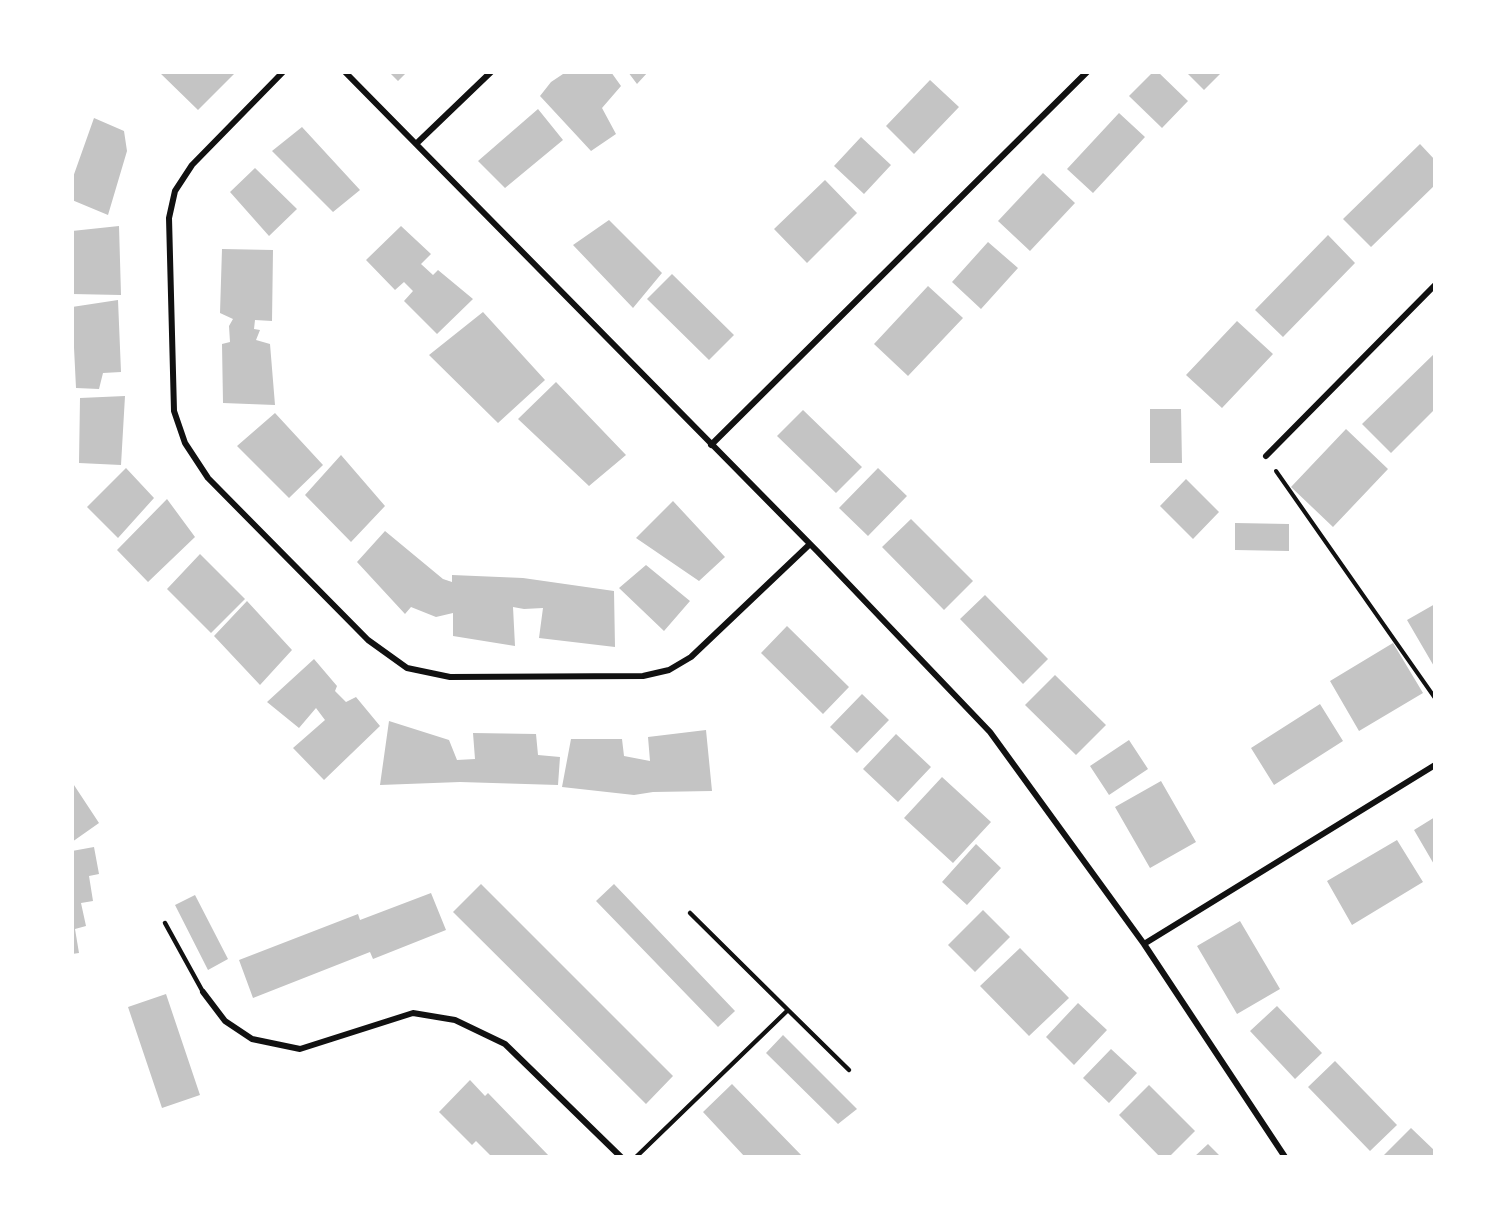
<!DOCTYPE html>
<html>
<head>
<meta charset="utf-8">
<style>
	body { margin:0 }
	#map { position:relative; width:1507px; height:1229px; overflow:hidden; background:#fff; font-family:Lato,sans-serif }
	canvas { display:block }
	.frame { position:absolute; inset:0; border:74px solid #fff; pointer-events:none }
</style>
</head>
<body>
<div id="map">
<canvas width="1507" height="1229"></canvas>
<div class="frame"></div>
</div>
<script>
const c = document.querySelector('canvas').getContext('2d');
c.lineJoin = 'round';
function fill(path, color) {
  c.fillStyle = color;
  c.fill(path, 'evenodd');
}
function stroke(path, color, width, dash) {
  c.strokeStyle = color;
  c.lineWidth = width;
  c.lineCap = dash ? 'butt' : 'round';
  c.setLineDash(dash || []);
  c.stroke(path);
}
const building = new Path2D(`
	M 159,72 L 236,72 L 198,110 Z
	M 389,72 L 407,72 L 398,81 Z
	M 566,72 L 611,72 L 621,86 L 602,108 L 616,134 L 591,151 L 540,96 L 551,82 Z
	M 628,72 L 648,72 L 637,84 Z
	M 1153,72 L 1158,72 L 1188,101 L 1162,128 L 1129,96 Z
	M 1186,72 L 1222,72 L 1204,90 Z
	M 930,80 L 959,107 L 914,154 L 886,126 Z
	M 538,109 L 563,140 L 505,188 L 478,161 Z
	M 1119,113 L 1145,137 L 1093,193 L 1067,169 Z
	M 94,118 L 124,131 L 127,151 L 108,215 L 72,200 L 72,180 Z
	M 302,127 L 360,190 L 333,212 L 272,151 Z
	M 861,137 L 891,165 L 864,194 L 834,166 Z
	M 1420,144 L 1435,160 L 1435,185 L 1371,247 L 1343,219 Z
	M 255,168 L 297,209 L 269,236 L 230,192 Z
	M 1043,173 L 1075,203 L 1030,251 L 998,221 Z
	M 825,180 L 857,213 L 807,263 L 774,229 Z
	M 609,220 L 662,273 L 633,308 L 573,245 Z
	M 119,226 L 121,295 L 72,294 L 72,231 Z
	M 401,226 L 431,254 L 421,264 L 433,275 L 438,270 L 473,299 L 437,334 L 404,301 L 413,291 L 404,282 L 395,290 L 366,260 Z
	M 1328,235 L 1355,263 L 1283,337 L 1255,310 Z
	M 988,242 L 1018,268 L 981,309 L 952,282 Z
	M 222,249 L 273,250 L 272,321 L 255,320 L 254,329 L 260,330 L 256,340 L 270,344 L 275,405 L 223,403 L 222,344 L 230,342 L 229,326 L 233,319 L 220,313 Z
	M 672,274 L 734,335 L 709,360 L 647,299 Z
	M 928,286 L 963,318 L 908,376 L 874,344 Z
	M 118,300 L 121,372 L 103,373 L 99,389 L 76,388 L 72,307 Z
	M 483,312 L 545,380 L 498,423 L 429,355 Z
	M 1237,321 L 1273,354 L 1222,408 L 1186,375 Z
	M 1435,353 L 1435,409 L 1391,453 L 1362,424 Z
	M 556,382 L 626,455 L 589,486 L 518,419 Z
	M 125,396 L 121,465 L 79,463 L 80,398 Z
	M 1150,409 L 1181,409 L 1182,463 L 1150,463 Z
	M 803,410 L 862,467 L 836,493 L 777,436 Z
	M 275,413 L 323,465 L 289,498 L 237,446 Z
	M 1346,429 L 1388,469 L 1333,527 L 1291,487 Z
	M 341,455 L 385,506 L 351,542 L 305,495 Z
	M 126,468 L 154,498 L 118,538 L 87,507 Z
	M 878,468 L 907,496 L 868,536 L 839,508 Z
	M 1186,479 L 1219,512 L 1193,539 L 1160,506 Z
	M 167,499 L 195,537 L 148,582 L 117,550 Z
	M 673,501 L 725,557 L 699,581 L 636,538 Z
	M 911,519 L 973,581 L 944,610 L 882,547 Z
	M 1235,523 L 1289,524 L 1289,551 L 1235,550 Z
	M 385,531 L 443,579 L 452,582 L 452,575 L 523,578 L 614,591 L 615,647 L 539,638 L 543,608 L 524,609 L 513,607 L 515,646 L 453,636 L 453,613 L 436,617 L 411,607 L 405,614 L 357,562 Z
	M 200,554 L 245,599 L 211,633 L 167,589 Z
	M 646,565 L 690,601 L 664,631 L 619,588 Z
	M 985,595 L 1048,659 L 1023,684 L 960,619 Z
	M 247,601 L 292,650 L 260,685 L 214,636 Z
	M 1435,604 L 1435,668 L 1407,620 Z
	M 787,626 L 849,687 L 823,714 L 761,653 Z
	M 1393,643 L 1423,693 L 1359,731 L 1330,681 Z
	M 314,659 L 337,686 L 335,691 L 346,702 L 356,697 L 380,726 L 324,780 L 293,748 L 325,720 L 316,708 L 299,728 L 267,702 Z
	M 1055,675 L 1106,725 L 1076,755 L 1025,705 Z
	M 862,694 L 889,720 L 857,753 L 830,727 Z
	M 1320,704 L 1343,741 L 1274,785 L 1251,748 Z
	M 389,721 L 449,740 L 457,760 L 475,759 L 473,733 L 536,734 L 538,755 L 560,757 L 558,785 L 460,782 L 380,785 Z
	M 706,730 L 712,791 L 653,792 L 634,795 L 562,787 L 571,739 L 622,739 L 624,756 L 650,761 L 648,737 Z
	M 896,734 L 931,767 L 898,802 L 863,769 Z
	M 1129,740 L 1148,769 L 1109,795 L 1090,766 Z
	M 942,777 L 991,822 L 953,863 L 904,818 Z
	M 1161,781 L 1196,842 L 1150,868 L 1115,807 Z
	M 72,782 L 99,823 L 72,842 Z
	M 1435,817 L 1435,866 L 1414,830 Z
	M 1397,840 L 1423,882 L 1352,925 L 1327,881 Z
	M 976,844 L 1001,868 L 967,905 L 942,882 Z
	M 94,847 L 99,874 L 89,876 L 93,901 L 81,903 L 86,926 L 75,929 L 79,953 L 72,954 L 72,851 Z
	M 481,884 L 673,1076 L 646,1104 L 453,912 Z
	M 614,884 L 735,1011 L 718,1027 L 596,901 Z
	M 431,893 L 446,930 L 373,959 L 370,952 L 253,998 L 239,960 L 358,914 L 360,920 Z
	M 195,895 L 228,959 L 208,970 L 175,905 Z
	M 983,910 L 1010,937 L 975,972 L 948,945 Z
	M 1240,921 L 1280,989 L 1237,1014 L 1197,946 Z
	M 1020,948 L 1069,998 L 1029,1036 L 980,986 Z
	M 166,994 L 200,1095 L 162,1108 L 128,1007 Z
	M 1078,1003 L 1107,1030 L 1074,1065 L 1046,1037 Z
	M 1277,1006 L 1322,1053 L 1295,1079 L 1250,1031 Z
	M 783,1035 L 857,1109 L 838,1124 L 766,1053 Z
	M 1111,1049 L 1137,1073 L 1109,1103 L 1083,1078 Z
	M 1335,1061 L 1397,1125 L 1370,1151 L 1308,1087 Z
	M 470,1080 L 485,1096 L 488,1093 L 550,1157 L 492,1157 L 476,1141 L 472,1145 L 439,1112 Z
	M 732,1084 L 803,1157 L 745,1157 L 703,1112 Z
	M 1149,1085 L 1195,1131 L 1169,1157 L 1160,1157 L 1119,1115 Z
	M 1411,1128 L 1435,1151 L 1435,1157 L 1382,1157 Z
	M 1208,1144 L 1221,1157 L 1194,1157 Z`);
const path = new Path2D(`
	M 1276,471 L 1435,698`);
const service = new Path2D(`
	M 165,923 L 203,992
	M 788,1010 L 849,1070
	M 636,1157 L 788,1010 L 690,913`);
const minor = new Path2D(`
	M 283,72 L 192,165 L 175,191 L 169,218 L 174,411 L 185,443 L 208,478 L 368,640 L 407,668 L 450,677 L 643,676 L 669,670 L 691,657 L 810,544
	M 345,72 L 817,551 L 990,732 L 1144,944 L 1285,1157
	M 416,144 L 491,72
	M 711,445 L 1087,72
	M 1266,456 L 1435,285
	M 1144,944 L 1435,765
	M 203,992 L 225,1021 L 252,1039 L 300,1049 L 413,1013 L 455,1020 L 505,1044 L 621,1157`);
fill(building, '#c4c4c4');
stroke(path, '#111', 4);
stroke(service, '#111', 4.5);
stroke(minor, '#111', 6);
</script>
</body>
</html>
